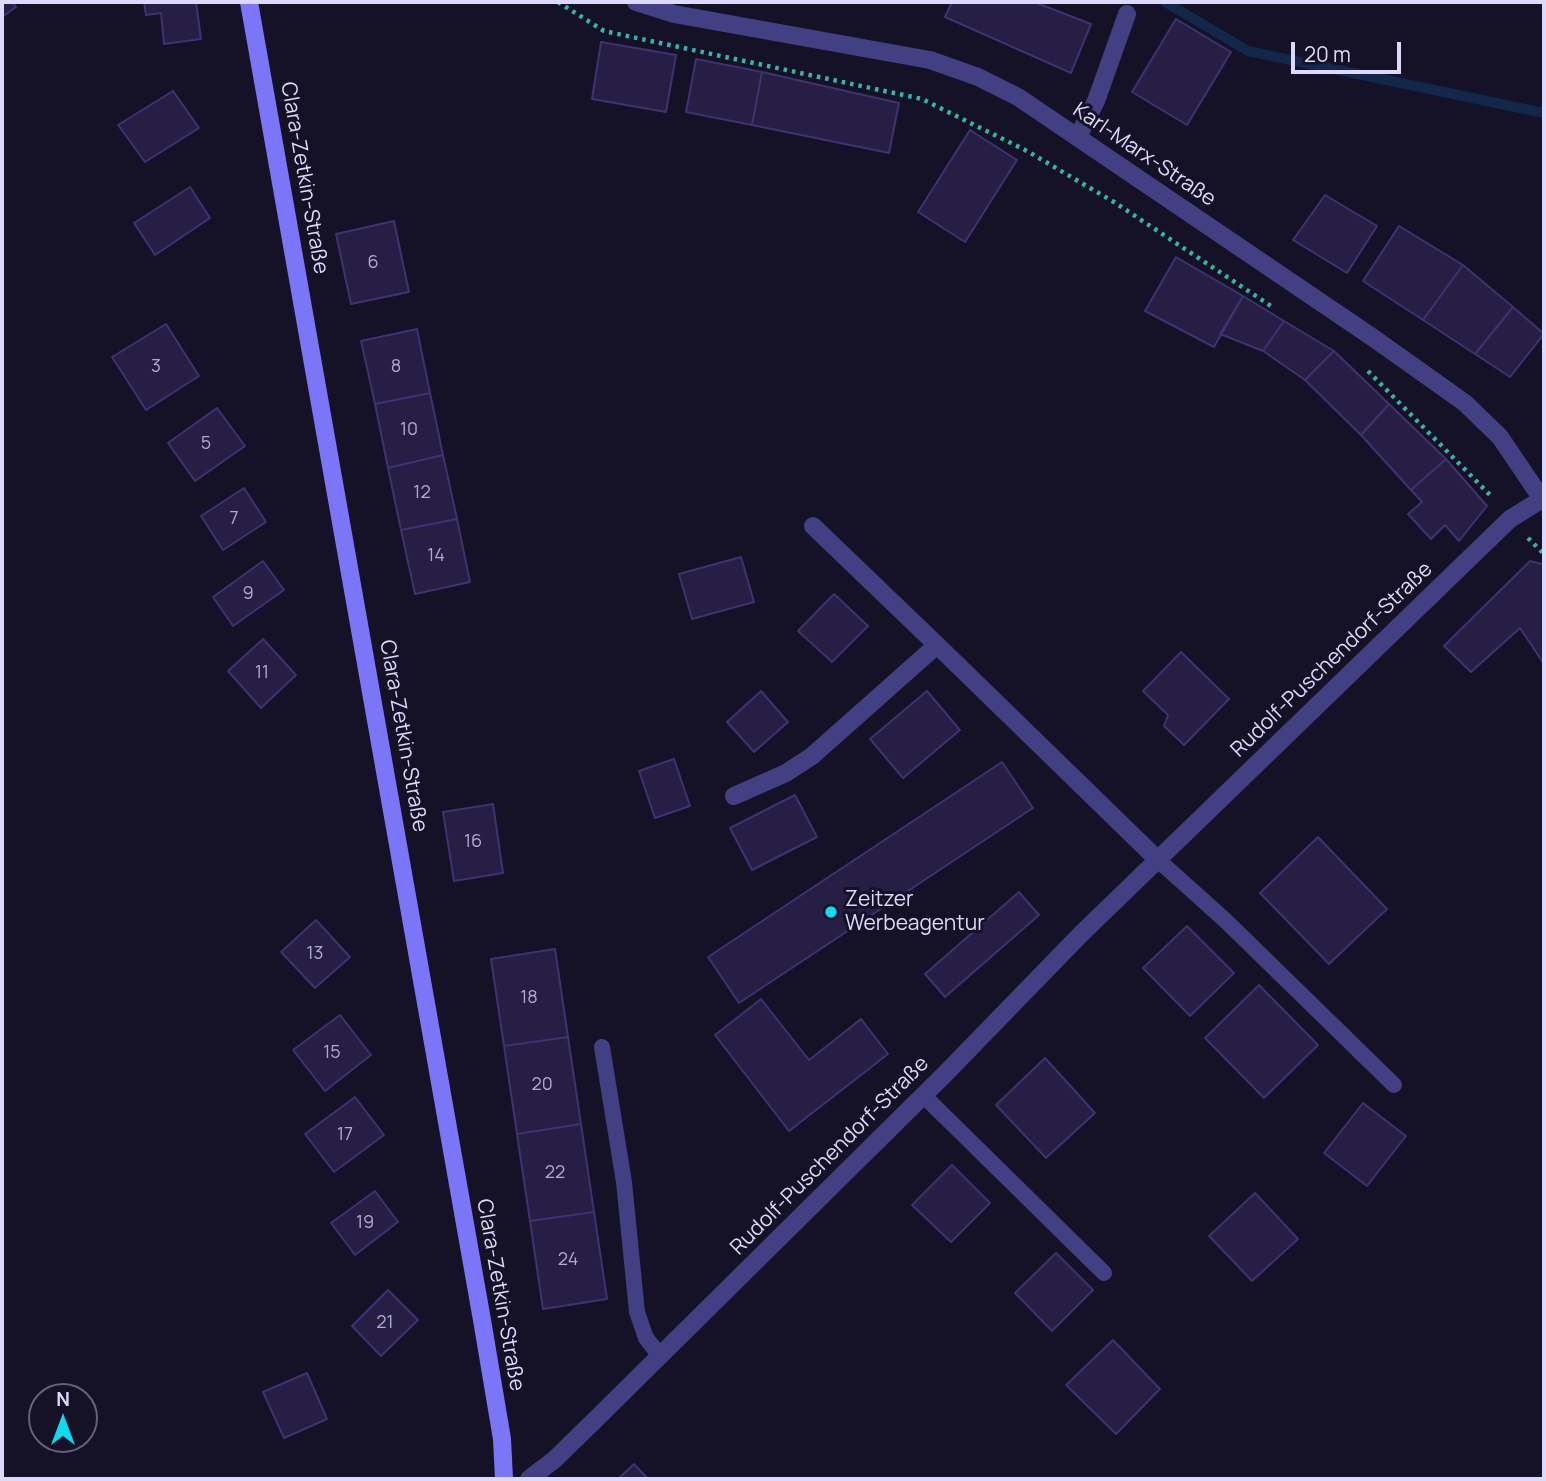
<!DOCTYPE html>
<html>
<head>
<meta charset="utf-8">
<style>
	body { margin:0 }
	#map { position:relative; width:1546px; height:1481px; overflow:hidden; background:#151126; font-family:Manrope,sans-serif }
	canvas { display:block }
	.frame { position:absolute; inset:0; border:4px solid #ddd9fd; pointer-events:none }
	.north { position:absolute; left:28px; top:1383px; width:70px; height:70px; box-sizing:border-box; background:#151126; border:2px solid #65617c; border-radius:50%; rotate:0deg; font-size:19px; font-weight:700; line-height:28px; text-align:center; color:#ddd9fd }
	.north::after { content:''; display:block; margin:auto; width:24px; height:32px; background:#11daf0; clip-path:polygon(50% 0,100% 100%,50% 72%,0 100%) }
	.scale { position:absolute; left:1291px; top:42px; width:110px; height:32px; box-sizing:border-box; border:4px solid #ddd9fd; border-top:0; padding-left:9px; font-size:21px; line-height:24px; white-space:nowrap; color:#ddd9fd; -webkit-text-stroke:5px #151126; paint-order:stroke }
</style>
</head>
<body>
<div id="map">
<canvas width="1546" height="1481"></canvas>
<div class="frame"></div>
<div class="north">N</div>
<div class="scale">20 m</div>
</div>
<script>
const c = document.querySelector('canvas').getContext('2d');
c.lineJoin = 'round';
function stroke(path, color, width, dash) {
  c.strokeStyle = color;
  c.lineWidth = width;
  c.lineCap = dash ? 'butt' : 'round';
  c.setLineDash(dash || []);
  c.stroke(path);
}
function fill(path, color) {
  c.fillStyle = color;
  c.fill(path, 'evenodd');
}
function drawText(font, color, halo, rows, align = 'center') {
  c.font = font + ' Manrope,sans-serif';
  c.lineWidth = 6;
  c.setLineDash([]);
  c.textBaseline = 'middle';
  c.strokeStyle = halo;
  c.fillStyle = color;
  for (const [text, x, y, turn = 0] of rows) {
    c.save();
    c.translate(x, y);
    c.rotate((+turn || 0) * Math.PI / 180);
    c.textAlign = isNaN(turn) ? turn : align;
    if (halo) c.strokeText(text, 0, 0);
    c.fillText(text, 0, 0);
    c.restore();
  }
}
const stream = new Path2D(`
	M 1165,2 L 1248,51 L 1544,113`);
const building = new Path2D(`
	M 2,2 L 12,2 L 16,7 L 2,17 Z
	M 144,2 L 196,2 L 201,39 L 164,44 L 161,13 L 146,15 Z
	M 952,2 L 1034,2 L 1091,24 L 1071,73 L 945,17 Z
	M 1176,19 L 1231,52 L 1187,125 L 1132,92 Z
	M 601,42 L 676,55 L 666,112 L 592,99 Z
	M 696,59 L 762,72 L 752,125 L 686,112 Z
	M 762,72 L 899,103 L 889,153 L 752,125 Z
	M 173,91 L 199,128 L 145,162 L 118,125 Z
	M 970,130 L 1017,160 L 965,242 L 918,212 Z
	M 190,187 L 210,218 L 155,255 L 134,223 Z
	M 1325,195 L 1377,226 L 1347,273 L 1293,240 Z
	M 394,221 L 409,292 L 351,304 L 336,234 Z
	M 1399,226 L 1463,265 L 1423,320 L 1363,281 Z
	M 1176,257 L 1243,296 L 1214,347 L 1145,311 Z
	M 1463,265 L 1513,307 L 1475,354 L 1423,320 Z
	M 1243,296 L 1284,321 L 1263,351 L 1220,334 Z
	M 1513,307 L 1544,334 L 1510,377 L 1475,354 Z
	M 1284,321 L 1334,351 L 1305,380 L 1263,351 Z
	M 166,324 L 199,376 L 146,410 L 112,357 Z
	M 417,329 L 430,393 L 375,404 L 361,341 Z
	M 1334,351 L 1389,404 L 1361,435 L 1305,380 Z
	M 430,393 L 443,455 L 388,468 L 375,404 Z
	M 1389,404 L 1446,459 L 1411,490 L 1361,435 Z
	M 217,408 L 245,446 L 195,481 L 168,443 Z
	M 443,455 L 457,519 L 401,530 L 388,468 Z
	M 1446,459 L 1487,506 L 1459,541 L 1445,525 L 1431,539 L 1408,514 L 1422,502 L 1411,490 Z
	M 244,488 L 266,522 L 223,550 L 201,516 Z
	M 457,519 L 470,582 L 415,594 L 401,530 Z
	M 741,557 L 754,602 L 692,619 L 679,574 Z
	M 263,561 L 284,590 L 233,626 L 213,597 Z
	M 1530,561 L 1542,564 L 1544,568 L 1544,659 L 1542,661 L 1520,628 L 1471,672 L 1444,646 Z
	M 834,594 L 868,626 L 832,662 L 798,631 Z
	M 263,639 L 296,675 L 261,708 L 228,671 Z
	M 1181,652 L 1229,699 L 1184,745 L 1164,726 L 1168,715 L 1143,691 Z
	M 761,691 L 788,722 L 754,752 L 727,722 Z
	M 927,691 L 960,730 L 903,778 L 870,739 Z
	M 674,759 L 690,806 L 655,818 L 639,771 Z
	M 1002,762 L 1033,808 L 739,1003 L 708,957 Z
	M 795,795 L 817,837 L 752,870 L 730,828 Z
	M 493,804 L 503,873 L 454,881 L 443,812 Z
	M 1318,837 L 1387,909 L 1329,964 L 1260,893 Z
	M 1019,892 L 1039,915 L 945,997 L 925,974 Z
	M 316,920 L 350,957 L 315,988 L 281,952 Z
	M 1187,926 L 1234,973 L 1190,1016 L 1143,968 Z
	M 555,949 L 568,1037 L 504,1046 L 491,959 Z
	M 1259,985 L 1318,1045 L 1264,1098 L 1205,1038 Z
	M 761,999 L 809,1060 L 861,1019 L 888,1054 L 789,1131 L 715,1035 Z
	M 340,1015 L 371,1055 L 325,1091 L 293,1050 Z
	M 568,1037 L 581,1124 L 517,1134 L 504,1046 Z
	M 1045,1058 L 1095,1113 L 1046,1158 L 996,1105 Z
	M 355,1097 L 384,1135 L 334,1172 L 305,1134 Z
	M 1363,1103 L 1406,1136 L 1367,1186 L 1324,1153 Z
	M 581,1124 L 594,1212 L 530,1221 L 517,1134 Z
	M 952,1165 L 990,1203 L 951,1242 L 912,1205 Z
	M 375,1191 L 398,1222 L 355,1255 L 331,1223 Z
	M 1255,1193 L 1298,1239 L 1252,1281 L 1209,1236 Z
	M 594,1212 L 607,1299 L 543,1309 L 530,1221 Z
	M 1056,1253 L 1093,1290 L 1052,1331 L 1015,1293 Z
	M 388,1290 L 418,1320 L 381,1356 L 352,1326 Z
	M 1113,1340 L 1160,1389 L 1116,1434 L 1066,1385 Z
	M 307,1373 L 327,1419 L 284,1438 L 263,1392 Z
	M 634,1464 L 648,1479 L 618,1479 Z`);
const path = new Path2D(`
	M 558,2 L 604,31 L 922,99 L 1027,151 L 1114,202 L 1271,306
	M 1368,371 L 1492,497
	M 1528,538 L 1544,554`);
const lane = new Path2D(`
	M 1158,860 L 1226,921 L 1394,1085
	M 602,1047 L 624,1182 L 637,1312 L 646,1338 L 660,1356
	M 923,1095 L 1104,1273`);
const street = new Path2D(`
	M 636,2 L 674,14 L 930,60 L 978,77 L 1018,97 L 1372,337 L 1465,403 L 1500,437 L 1544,502
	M 1078,137 L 1096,101 L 1127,14
	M 813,526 L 937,645
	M 734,796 L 786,773 L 812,756 L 937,645 L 1158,860
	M 529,1479 L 554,1460 L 595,1420 L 945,1074 L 1081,934 L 1510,519 L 1544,498`);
const secondary = new Path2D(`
	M 249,2 L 482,1320 L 502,1439 L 504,1479`);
const markers = [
	[831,912,7,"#11daf0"]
];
const numberNames = [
	["6",373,263],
	["3",156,367],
	["8",396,367],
	["10",409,430],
	["5",206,444],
	["12",422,493],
	["7",234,519],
	["14",436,556],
	["9",248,594],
	["11",262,673],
	["16",473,842],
	["13",315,954],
	["18",529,998],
	["15",332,1053],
	["20",542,1085],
	["17",345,1135],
	["22",555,1173],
	["19",365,1223],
	["24",568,1260],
	["21",385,1323]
];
const streetNames = [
	["Karl-Marx-Straße",1144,155,34],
	["Clara-Zetkin-Straße",304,178,80],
	["Rudolf-Puschendorf-Straße",1332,660,-44],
	["Clara-Zetkin-Straße",403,736,80],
	["Rudolf-Puschendorf-Straße",830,1156,-45],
	["Clara-Zetkin-Straße",500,1295,80]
];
const poiNames = [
	["Zeitzer",845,900],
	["Werbeagentur",845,924]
];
stroke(stream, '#12274a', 10);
fill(building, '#271e46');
stroke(building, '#3e3271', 2);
stroke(path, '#38b2ab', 4.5, [3.5, 5]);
stroke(lane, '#423f82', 16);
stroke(street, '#423f82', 18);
stroke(secondary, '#7a76f7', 18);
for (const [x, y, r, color] of markers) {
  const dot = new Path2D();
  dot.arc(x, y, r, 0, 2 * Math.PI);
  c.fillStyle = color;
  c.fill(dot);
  stroke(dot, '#151126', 2.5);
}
drawText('18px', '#b0aacf', null, numberNames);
drawText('21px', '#ddd9fd', '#151126', streetNames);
drawText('21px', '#ddd9fd', '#151126', poiNames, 'left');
</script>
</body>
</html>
